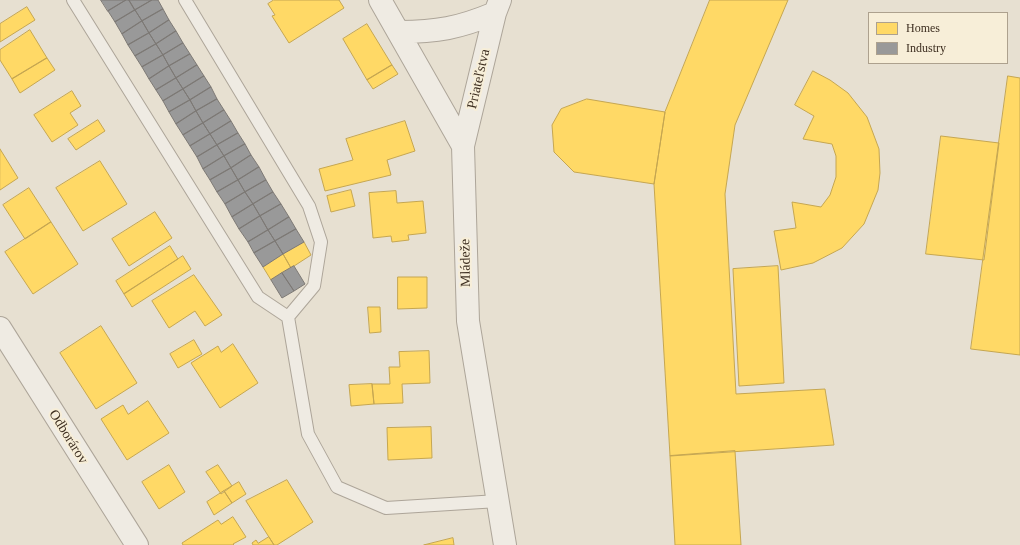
<!DOCTYPE html>
<html>
<head>
<meta charset="utf-8">
<style>
	body { margin:0 }
	#map { position:relative; width:1020px; height:545px; overflow:hidden; background:#e7e0d1; font-family:"Times New Roman",serif }
	canvas { display:block }
	.legend { position:absolute; left:868px; top:12px; width:140px; height:52px; box-sizing:border-box; background:#f7eed8; border:1px solid #ada18e; margin:0; padding:5px 7px; list-style:none; font-size:12px; color:#3d2e20 }
	.legend li { display:flex; align-items:center; gap:8px; height:20px }
	.legend b { width:20px; border:1px solid #ada18e }
</style>
</head>
<body>
<div id="map">
<canvas width="1020" height="545"></canvas>
<ul class="legend">
<li><b style="height:11px;background:#ffd966"></b>Homes</li>
<li><b style="height:11px;background:#999"></b>Industry</li>
</ul>
</div>
<script>
const c = document.querySelector('canvas').getContext('2d');
c.lineJoin = 'round';
function fill(path, color) {
  c.fillStyle = color;
  c.fill(path, 'evenodd');
}
function stroke(path, color, width, dash) {
  c.strokeStyle = color;
  c.lineWidth = width;
  c.lineCap = dash ? 'butt' : 'round';
  c.setLineDash(dash || []);
  c.stroke(path);
}
function drawText(font, color, halo, rows, align = 'center') {
  c.font = font + ' "Times New Roman",serif';
  c.lineWidth = 4;
  c.setLineDash([]);
  c.textBaseline = 'middle';
  c.strokeStyle = halo;
  c.fillStyle = color;
  for (const [text, x, y, turn = 0] of rows) {
    c.save();
    c.translate(x, y);
    c.rotate((+turn || 0) * Math.PI / 180);
    c.textAlign = isNaN(turn) ? turn : align;
    if (halo) c.strokeText(text, 0, 0);
    c.fillText(text, 0, 0);
    c.restore();
  }
}
const homes = new Path2D(`
	M 274,0 L 339,0 L 344,8 L 289,43 L 272,16 L 275,15 L 268,4 Z
	M 710,0 L 788,0 L 735,125 L 725,194 L 736,394 L 825,389 L 834,445 L 670,456 L 654,184 L 665,112 Z
	M 27,7 L 35,20 L 0,42 L 0,24 Z
	M 367,24 L 392,65 L 367,80 L 343,39 Z
	M 30,30 L 47,58 L 12,79 L 0,60 L 0,50 Z
	M 47,58 L 55,70 L 20,93 L 12,79 Z
	M 392,65 L 398,74 L 373,89 L 367,80 Z
	M 813,71 L 830,80 L 848,93 L 867,117 L 879,149 L 880,173 L 878,190 L 864,224 L 842,248 L 813,263 L 781,270 L 774,231 L 796,228 L 792,202 L 821,207 L 830,195 L 836,177 L 836,156 L 832,144 L 803,139 L 814,116 L 795,105 Z
	M 1008,76 L 1020,78 L 1020,355 L 971,349 Z
	M 72,91 L 81,106 L 70,113 L 78,125 L 52,142 L 34,115 Z
	M 587,99 L 665,112 L 654,184 L 574,172 L 554,152 L 552,125 L 561,109 Z
	M 98,120 L 105,131 L 76,150 L 68,139 Z
	M 405,121 L 415,151 L 387,160 L 391,175 L 325,191 L 319,169 L 353,160 L 346,139 Z
	M 941,136 L 999,143 L 984,260 L 926,254 Z
	M 0,149 L 18,178 L 0,190 Z
	M 100,161 L 127,204 L 83,231 L 56,188 Z
	M 29,188 L 51,222 L 25,239 L 3,205 Z
	M 351,190 L 355,206 L 331,212 L 327,196 Z
	M 396,191 L 397,203 L 423,201 L 426,233 L 408,235 L 409,240 L 392,242 L 391,236 L 373,238 L 369,193 Z
	M 155,212 L 172,238 L 129,266 L 112,239 Z
	M 51,222 L 78,264 L 33,294 L 5,252 Z
	M 304,242 L 311,255 L 291,268 L 283,254 Z
	M 170,246 L 178,259 L 124,294 L 116,281 Z
	M 283,254 L 291,268 L 271,280 L 263,267 Z
	M 183,256 L 191,269 L 132,307 L 124,294 Z
	M 778,266 L 784,383 L 739,386 L 733,269 Z
	M 194,275 L 222,315 L 205,326 L 195,311 L 169,328 L 152,301 Z
	M 398,277 L 427,277 L 427,308 L 398,309 Z
	M 368,307 L 380,307 L 381,332 L 370,333 Z
	M 101,326 L 137,383 L 96,409 L 60,353 Z
	M 194,340 L 202,354 L 178,368 L 170,354 Z
	M 233,344 L 258,383 L 220,408 L 191,363 L 218,346 L 221,352 Z
	M 429,351 L 430,383 L 402,384 L 403,403 L 374,404 L 372,384 L 390,384 L 389,367 L 400,367 L 399,352 Z
	M 372,384 L 374,404 L 351,406 L 349,385 Z
	M 148,401 L 169,433 L 127,460 L 101,419 L 123,405 L 128,414 Z
	M 431,427 L 432,458 L 388,460 L 387,428 Z
	M 735,451 L 741,545 L 675,545 L 670,456 Z
	M 169,465 L 185,492 L 159,509 L 142,482 Z
	M 218,465 L 232,486 L 221,494 L 206,472 Z
	M 287,480 L 313,522 L 277,545 L 274,545 L 246,501 Z
	M 239,482 L 246,494 L 232,503 L 224,491 Z
	M 224,491 L 232,503 L 214,515 L 207,502 Z
	M 233,517 L 246,537 L 233,544 L 234,545 L 183,545 L 182,543 L 218,520 L 221,524 Z
	M 269,537 L 274,545 L 253,545 L 252,543 L 256,540 L 258,543 Z
	M 453,538 L 454,545 L 424,545 Z`);
const industry = new Path2D(`
	M 101,0 L 126,0 L 108,11 Z
	M 126,0 L 129,0 L 135,10 L 115,22 L 108,11 Z
	M 129,0 L 152,0 L 135,10 Z
	M 152,0 L 158,0 L 163,9 L 142,21 L 135,10 Z
	M 163,9 L 169,20 L 149,33 L 142,21 Z
	M 135,10 L 142,21 L 122,34 L 115,22 Z
	M 169,20 L 176,31 L 156,44 L 149,33 Z
	M 142,21 L 149,33 L 128,45 L 122,34 Z
	M 176,31 L 183,43 L 163,55 L 156,44 Z
	M 149,33 L 156,44 L 135,56 L 128,45 Z
	M 183,43 L 190,54 L 169,66 L 163,55 Z
	M 156,44 L 163,55 L 142,67 L 135,56 Z
	M 190,54 L 197,65 L 176,78 L 169,66 Z
	M 163,55 L 169,66 L 149,79 L 142,67 Z
	M 197,65 L 204,76 L 183,89 L 176,78 Z
	M 169,66 L 176,78 L 156,90 L 149,79 Z
	M 204,76 L 211,87 L 190,100 L 183,89 Z
	M 176,78 L 183,89 L 163,101 L 156,90 Z
	M 211,87 L 217,99 L 196,111 L 190,100 Z
	M 183,89 L 190,100 L 169,112 L 163,101 Z
	M 217,99 L 224,110 L 203,123 L 196,111 Z
	M 190,100 L 196,111 L 176,124 L 169,112 Z
	M 224,110 L 231,121 L 210,134 L 203,123 Z
	M 196,111 L 203,123 L 183,135 L 176,124 Z
	M 231,121 L 238,133 L 217,145 L 210,134 Z
	M 203,123 L 210,134 L 190,146 L 183,135 Z
	M 238,133 L 245,144 L 224,156 L 217,145 Z
	M 210,134 L 217,145 L 197,157 L 190,146 Z
	M 245,144 L 251,155 L 231,168 L 224,156 Z
	M 217,145 L 224,156 L 203,169 L 197,157 Z
	M 251,155 L 259,167 L 238,180 L 231,168 Z
	M 224,156 L 231,168 L 210,180 L 203,169 Z
	M 259,167 L 266,180 L 245,192 L 238,180 Z
	M 231,168 L 238,180 L 217,192 L 210,180 Z
	M 238,180 L 245,192 L 225,204 L 217,192 Z
	M 266,180 L 273,192 L 253,204 L 245,192 Z
	M 245,192 L 253,204 L 232,217 L 225,204 Z
	M 273,192 L 281,204 L 260,216 L 253,204 Z
	M 253,204 L 260,216 L 239,229 L 232,217 Z
	M 281,204 L 289,217 L 268,230 L 260,216 Z
	M 260,216 L 268,230 L 248,242 L 239,229 Z
	M 289,217 L 296,229 L 275,241 L 268,230 Z
	M 296,229 L 304,242 L 283,254 L 275,241 Z
	M 268,230 L 275,241 L 254,253 L 248,242 Z
	M 275,241 L 283,254 L 263,267 L 254,253 Z
	M 294,266 L 305,284 L 294,291 L 282,273 Z
	M 282,273 L 294,291 L 282,298 L 271,280 Z`);
const lane = new Path2D(`
	M 73,0 L 258,297 L 288,317 L 308,434 L 337,487 L 386,508 L 498,501
	M 185,0 L 309,206 L 321,242 L 314,286 L 288,317`);
const street = new Path2D(`
	M 380,0 L 463,146 L 468,321 L 505,545
	M 399,32 C 437,32 459,28 495,13
	M 463,146 L 495,13 L 500,0
	M 0,328 L 137,545`);
const streetNames = [
	["Priateľstva",479,79,-77],
	["Mládeže",466,263,-91],
	["Odborárov",68,437,58]
];
fill(homes, '#ffd966');
stroke(homes, '#c5a651', 1);
fill(industry, '#999');
stroke(industry, '#7d7975', 1);
stroke(lane, '#ada599', 14);
stroke(street, '#ada599', 24);
stroke(lane, '#efebe3', 12);
stroke(street, '#efebe3', 22);
drawText('14px', '#3d2e20', '#f7eed8', streetNames);
</script>
</body>
</html>
